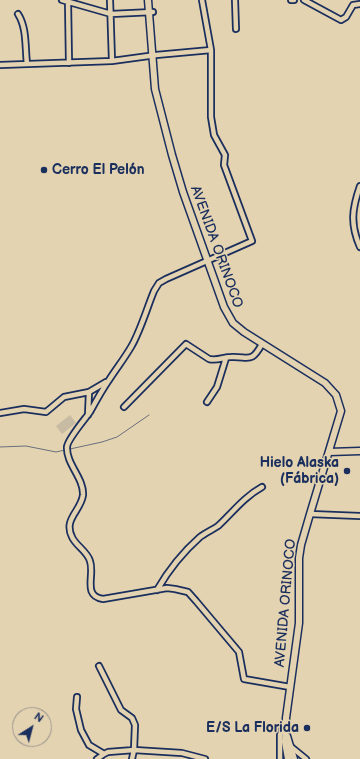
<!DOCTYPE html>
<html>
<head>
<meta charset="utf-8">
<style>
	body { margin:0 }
	#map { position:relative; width:360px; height:759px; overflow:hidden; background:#e4d3b0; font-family:"Balsamiq Sans",sans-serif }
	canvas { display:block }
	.north { position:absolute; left:12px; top:707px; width:40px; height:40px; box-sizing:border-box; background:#e4d3b0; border:1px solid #94918f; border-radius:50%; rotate:36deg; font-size:11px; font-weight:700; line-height:16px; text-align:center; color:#1b2f5e }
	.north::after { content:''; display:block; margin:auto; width:14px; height:18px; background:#1b2f5e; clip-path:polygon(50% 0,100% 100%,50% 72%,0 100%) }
</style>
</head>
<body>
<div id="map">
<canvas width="360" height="759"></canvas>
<div class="north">N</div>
</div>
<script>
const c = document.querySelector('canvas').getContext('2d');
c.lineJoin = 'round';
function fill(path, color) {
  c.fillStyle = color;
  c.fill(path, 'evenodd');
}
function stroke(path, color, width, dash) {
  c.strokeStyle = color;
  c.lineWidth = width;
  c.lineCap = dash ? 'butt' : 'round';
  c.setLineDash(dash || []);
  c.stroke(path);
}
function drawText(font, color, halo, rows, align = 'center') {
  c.font = font + ' "Balsamiq Sans",sans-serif';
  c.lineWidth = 3;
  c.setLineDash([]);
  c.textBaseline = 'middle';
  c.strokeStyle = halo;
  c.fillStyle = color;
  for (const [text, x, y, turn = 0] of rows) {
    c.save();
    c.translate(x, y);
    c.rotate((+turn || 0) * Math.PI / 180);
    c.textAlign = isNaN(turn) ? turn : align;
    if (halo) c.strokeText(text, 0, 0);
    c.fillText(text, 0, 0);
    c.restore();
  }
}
const green = new Path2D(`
	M 70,415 L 76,423 L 62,434 L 56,426 Z`);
const stream = new Path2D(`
	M 0,447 L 26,446 L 56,452 L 65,450
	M 70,449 L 102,442 L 117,437 L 149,415`);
const street = new Path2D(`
	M 62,0 L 111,14 L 153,12
	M 110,0 L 112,61
	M 202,0 L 211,50 L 211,117 L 214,135 L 225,155 L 224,165 L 252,241 L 166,279 L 159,283 L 154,291 C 147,308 140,332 131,347 C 124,359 116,369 109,380 C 102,390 96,401 90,412 C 85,419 67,440 67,447 C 66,464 84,478 83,495 C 81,511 63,519 72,537 C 76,546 87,551 90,561 C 95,575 82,596 103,599 L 167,588 L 175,589 L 188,592 L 196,601 L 239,652 L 244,679 L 290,687
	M 235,0 L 236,29
	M 291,0 L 294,0
	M 304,0 L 341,20 L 346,17 L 353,5 L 360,4
	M 68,1 L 69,63
	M 18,14 C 27,28 25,47 27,64
	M 0,65 L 112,61 L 156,55 L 211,50
	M 360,186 C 352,209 350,224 360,247
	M 207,402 L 217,387 L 226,358
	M 124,407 L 186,344 L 209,359 C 217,361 224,357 231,357 C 249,356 251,364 262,344
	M 0,413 L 24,409 L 46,412 L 64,397 L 89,392 L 106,382
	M 88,415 L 89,392
	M 310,514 L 360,516
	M 157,590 C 168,571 183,552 200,537 C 205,533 212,530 218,526 C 233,512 244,497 262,487
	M 99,666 L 121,710 L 132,718 L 135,725 L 134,750 L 132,759
	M 77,697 L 76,709 L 81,730 L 89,745 L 104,754
	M 290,746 L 306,759
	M 97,759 L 104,754 L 108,752 L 134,750 L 182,753 L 205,759
	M 280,759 L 280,735 L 284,723`);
const secondary = new Path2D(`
	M 148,0 L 155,89 L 172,155 L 183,192 L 224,307 L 233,323 L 244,332 L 325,383 L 336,395 L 341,411 L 310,514 L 301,545 L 299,558 L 299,623 L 286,718 L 285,742 L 288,759
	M 329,452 L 360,451
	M 287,736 L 294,759`);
const markers = [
	[44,170,4,"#1b2f5e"],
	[347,471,4,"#1b2f5e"],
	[307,728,4,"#1b2f5e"]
];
const poiNames = [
	["Cerro El Pelón",52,170,"left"],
	["Hielo Alaska",339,463],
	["(Fábrica)",339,479],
	["E/S La Florida",299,728]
];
const streetNames = [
	["AVENIDA ORINOCO",216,247,70],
	["AVENIDA ORINOCO",286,603,-85]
];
fill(green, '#c7bba4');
stroke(stream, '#696f7d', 1);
stroke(street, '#1b2f5e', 8);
stroke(secondary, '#1b2f5e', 9);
stroke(street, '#e4d3b0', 4.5);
stroke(secondary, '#e4d3b0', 6);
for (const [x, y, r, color] of markers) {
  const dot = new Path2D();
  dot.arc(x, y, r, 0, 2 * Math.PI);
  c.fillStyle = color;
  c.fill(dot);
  stroke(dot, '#e4d3b0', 1.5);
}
drawText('bold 14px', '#1b2f5e', '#e4d3b0', poiNames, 'right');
drawText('14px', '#1b2f5e', '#e4d3b0', streetNames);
</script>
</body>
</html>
